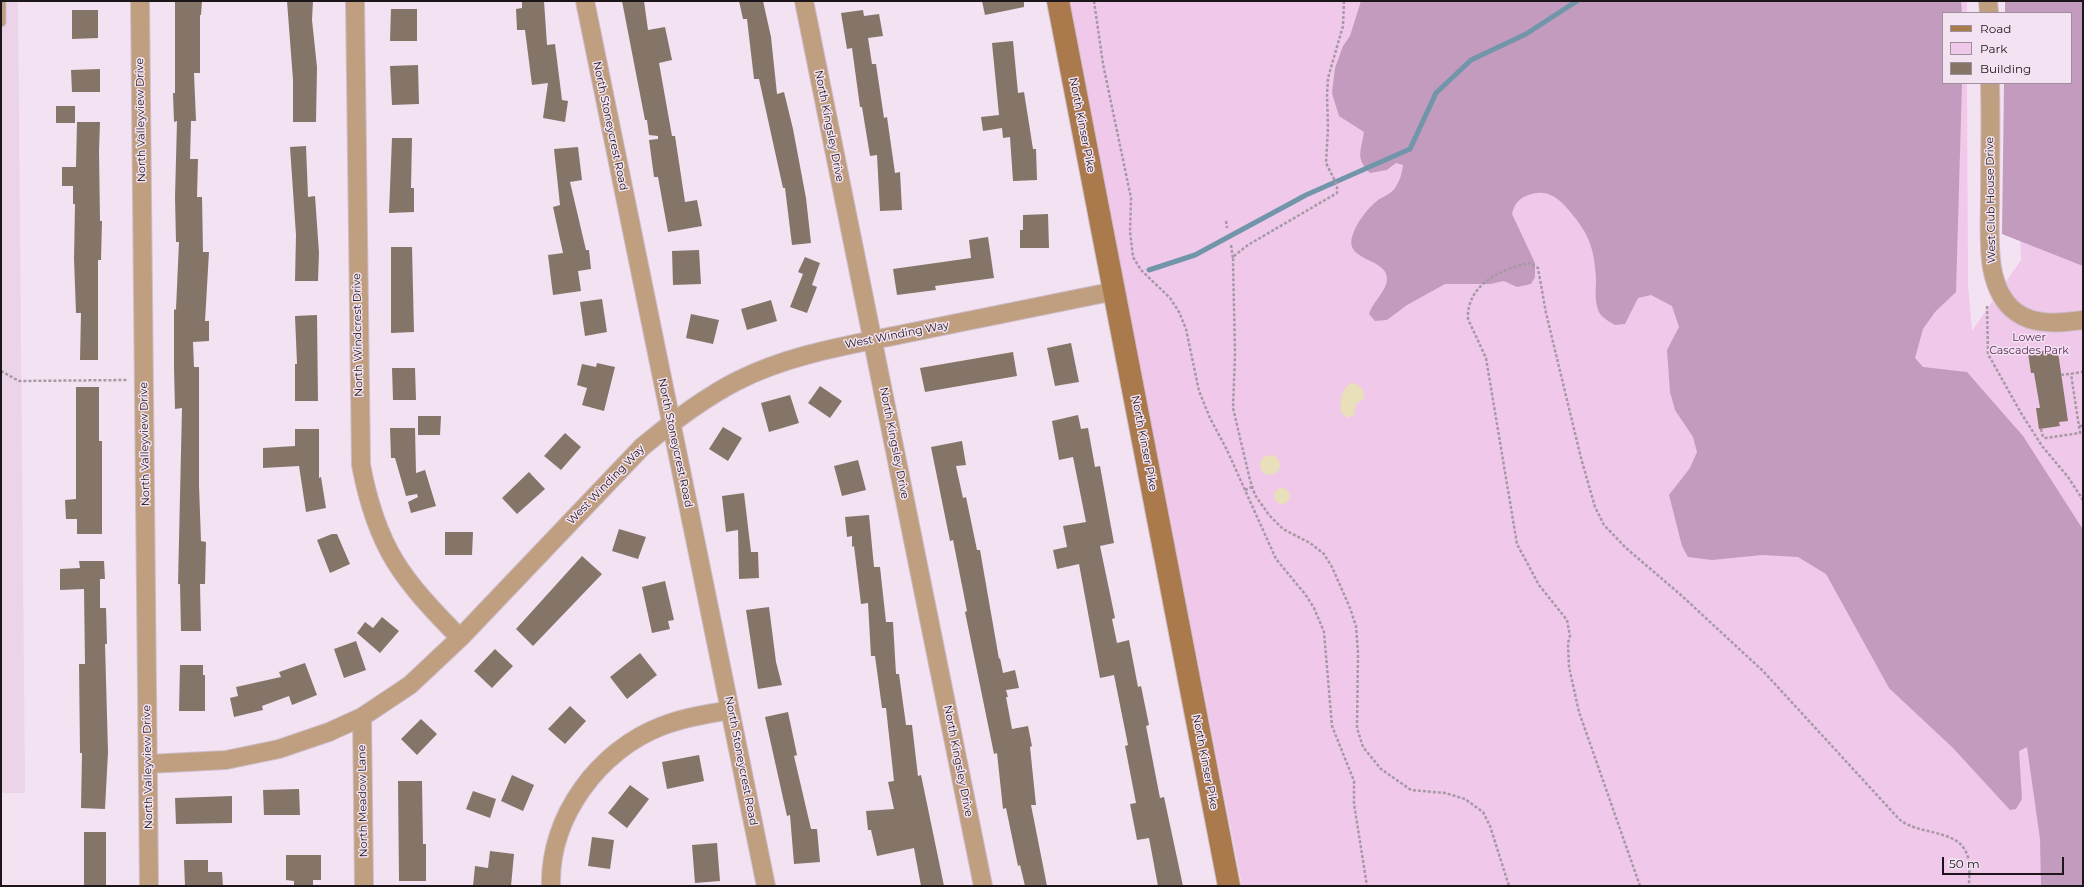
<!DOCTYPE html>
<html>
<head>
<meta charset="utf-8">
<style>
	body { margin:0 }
	#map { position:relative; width:2084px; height:887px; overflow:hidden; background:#f3e2f1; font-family:Montserrat,sans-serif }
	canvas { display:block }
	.frame { position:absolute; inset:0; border:2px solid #1c161b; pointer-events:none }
	.legend { position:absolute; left:1942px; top:12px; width:130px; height:72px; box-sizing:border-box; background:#f3e2f1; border:1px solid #9d909b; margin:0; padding:5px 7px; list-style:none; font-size:12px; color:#1c161b }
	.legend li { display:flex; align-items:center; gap:8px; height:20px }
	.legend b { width:20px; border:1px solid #9d909b }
	.scale { position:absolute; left:1942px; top:857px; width:122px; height:18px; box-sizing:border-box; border:2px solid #1c161b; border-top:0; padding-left:5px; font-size:12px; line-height:14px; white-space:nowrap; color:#1c161b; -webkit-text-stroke:3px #f3e2f1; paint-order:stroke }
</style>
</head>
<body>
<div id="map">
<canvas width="2084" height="887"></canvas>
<div class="frame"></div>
<ul class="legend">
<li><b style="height:5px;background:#ab7a4c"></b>Road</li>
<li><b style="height:11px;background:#efc8ea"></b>Park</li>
<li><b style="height:11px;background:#857569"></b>Building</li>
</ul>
<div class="scale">50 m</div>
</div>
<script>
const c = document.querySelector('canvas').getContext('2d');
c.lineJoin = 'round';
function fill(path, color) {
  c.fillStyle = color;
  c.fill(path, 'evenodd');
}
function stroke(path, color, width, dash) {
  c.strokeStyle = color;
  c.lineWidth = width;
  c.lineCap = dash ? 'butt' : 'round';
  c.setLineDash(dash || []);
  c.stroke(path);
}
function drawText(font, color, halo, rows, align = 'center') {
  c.font = font + ' Montserrat,sans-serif';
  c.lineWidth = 3;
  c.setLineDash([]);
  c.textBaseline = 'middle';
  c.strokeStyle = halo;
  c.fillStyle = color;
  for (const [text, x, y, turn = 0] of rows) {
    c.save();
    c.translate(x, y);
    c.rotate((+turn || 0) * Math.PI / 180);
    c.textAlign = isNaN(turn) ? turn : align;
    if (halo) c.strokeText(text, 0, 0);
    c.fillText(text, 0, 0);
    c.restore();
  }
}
const built = new Path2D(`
	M 1,1 L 18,1 L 25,793 L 1,793 Z`);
const green = new Path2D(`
	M 1068,1 L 1967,1 L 1967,13 L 1943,13 L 1943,83 L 1967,83 L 1968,285 L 1972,331 L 2021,260 L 2016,83 L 2071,83 L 2071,13 L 2083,1 L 2083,886 L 1242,886 Z`);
const forest = new Path2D(`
	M 1361,1 L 1961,1 L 1962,13 L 1943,13 L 1943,83 L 1962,83 L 1956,292 L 1935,312 L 1923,329 L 1915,358 L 1923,367 L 1967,372 L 2023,436 L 2082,528 L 2083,886 L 2041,886 L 2040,839 L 2027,747 L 2019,751 L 2022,799 L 2016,809 L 2010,810 L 1953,748 L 1889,688 L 1826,574 L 1798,557 L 1762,555 L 1712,560 L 1688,557 L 1682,546 L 1669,495 L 1690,468 L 1697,452 L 1693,437 L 1675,410 L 1670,392 L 1667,350 L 1679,327 L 1672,306 L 1651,295 L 1638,298 L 1625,324 L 1615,325 C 1610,322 1601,317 1599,312 C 1594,301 1596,289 1596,278 C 1594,245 1588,232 1566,207 C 1557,197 1546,190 1532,194 C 1520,197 1515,202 1512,214 L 1535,263 L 1535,277 L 1531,284 L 1517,287 L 1504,281 L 1490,284 L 1445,284 L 1407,305 L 1387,320 L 1375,321 L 1369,314 C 1373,301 1386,292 1387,280 C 1389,258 1345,262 1352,237 C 1356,223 1367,209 1378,200 C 1383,197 1392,193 1395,188 C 1400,181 1402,173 1403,165 L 1396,163 L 1387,170 L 1370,173 C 1355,158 1361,152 1364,132 L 1339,116 L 1332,93 L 1335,68 L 1343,46 L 1350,36 Z
	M 2005,1 L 2083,1 L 2083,266 L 2002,234 L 2004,83 L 2071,83 L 2071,13 L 2005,13 Z`);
const sand = new Path2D(`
	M 1351,383 C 1359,383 1365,389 1364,398 L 1356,404 L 1354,415 L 1347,418 L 1341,412 C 1340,401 1340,391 1351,383 Z
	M1260 465a10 10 0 1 1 20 0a10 10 0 1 1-20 0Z
	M1274 496a8 8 0 1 1 16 0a8 8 0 1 1-16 0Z`);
const stream = new Path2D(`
	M 1149,270 L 1195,255 L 1306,195 L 1410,149 L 1436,93 L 1471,60 L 1526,34 L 1577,1`);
const building = new Path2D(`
	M 175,1 L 202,1 L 201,15 L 200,15 L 200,73 L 194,73 L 196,121 L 191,121 L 190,159 L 198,159 L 197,197 L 202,197 L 203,252 L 209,252 L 205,321 L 209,321 L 209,341 L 193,342 L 194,367 L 199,367 L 199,486 L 201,541 L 206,542 L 205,584 L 200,584 L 201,631 L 181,631 L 180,584 L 178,584 L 182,408 L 175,409 L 174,368 L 174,310 L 176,309 L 179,242 L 176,242 L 175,197 L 177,121 L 174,122 L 173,93 L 175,93 Z
	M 287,1 L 313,1 L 312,20 L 317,67 L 316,122 L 293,122 L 293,80 Z
	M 522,1 L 544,1 L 547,45 L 555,44 L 562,100 L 568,101 L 565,122 L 543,118 L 548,83 L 532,85 L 525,30 L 517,30 L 516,9 L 522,8 Z
	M 622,1 L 644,1 L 648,30 L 665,27 L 672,60 L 659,63 L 672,136 L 675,136 L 685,202 L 697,200 L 702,226 L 668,232 L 658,177 L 654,177 L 649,140 L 658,139 L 658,136 L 649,135 L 647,120 L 645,120 Z
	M 739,1 L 763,1 L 771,37 L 777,94 L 784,92 L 793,129 L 806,198 L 811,243 L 792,245 L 785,188 L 783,188 L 759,79 L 754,79 L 747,19 L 743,19 Z
	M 982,1 L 1024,1 L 1024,7 L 985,15 Z
	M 391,9 L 417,9 L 417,41 L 390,41 Z
	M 72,10 L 98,10 L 98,38 L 72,39 Z
	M 863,10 L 864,16 L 879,14 L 883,36 L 868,38 L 872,64 L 876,64 L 884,118 L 887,117 L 895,173 L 900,172 L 902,210 L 880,211 L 877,155 L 870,156 L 862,107 L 860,107 L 852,48 L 847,49 L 841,13 Z
	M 1013,41 L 1018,93 L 1024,92 L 1033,149 L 1036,149 L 1037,180 L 1013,181 L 1010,137 L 1003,138 L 1002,128 L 983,131 L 981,117 L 999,115 L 992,43 Z
	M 418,65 L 419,104 L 392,105 L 390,66 Z
	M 100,69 L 100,92 L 72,92 L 71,70 Z
	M 56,106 L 75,106 L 75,123 L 56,123 Z
	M 77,122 L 100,122 L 99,151 L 100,221 L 102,221 L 101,260 L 98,260 L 98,360 L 80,360 L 81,313 L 76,313 L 74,259 L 75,204 L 73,204 L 73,186 L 62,186 L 62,167 L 76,167 Z
	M 392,138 L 412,138 L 411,188 L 414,188 L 414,212 L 389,213 Z
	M 306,146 L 308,197 L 315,196 L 319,253 L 318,281 L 295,281 L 296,235 L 290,147 Z
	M 578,147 L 582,180 L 570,182 L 586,250 L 589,250 L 591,269 L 578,271 L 581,291 L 553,295 L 548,255 L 563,253 L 553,207 L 560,205 L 554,149 Z
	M 1048,214 L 1049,248 L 1020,248 L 1020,230 L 1023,230 L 1023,215 Z
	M 988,237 L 994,278 L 935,286 L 936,290 L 897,295 L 893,269 L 971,258 L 969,240 Z
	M 391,247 L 412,247 L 414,332 L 391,333 Z
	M 699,250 L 701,284 L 673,285 L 672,251 Z
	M 805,257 L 820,263 L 812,285 L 817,287 L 807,313 L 790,307 L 803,274 L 798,272 Z
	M 602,299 L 607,332 L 585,336 L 580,302 Z
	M 771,300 L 777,321 L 747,330 L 741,309 Z
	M 691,314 L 719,320 L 713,344 L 686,338 Z
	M 317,315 L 318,401 L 295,401 L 295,364 L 297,364 L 295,316 Z
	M 1071,343 L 1079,382 L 1055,386 L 1047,348 Z
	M 2048,350 L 2048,354 L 2058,352 L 2068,421 L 2059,422 L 2060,426 L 2039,429 L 2036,408 L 2040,408 L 2034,373 L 2031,373 L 2028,353 Z
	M 1013,352 L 1017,376 L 925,392 L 920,368 Z
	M 597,363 L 615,367 L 604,411 L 582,405 L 587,388 L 577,385 L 582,364 L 596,367 Z
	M 392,368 L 415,368 L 416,400 L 393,400 Z
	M 820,386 L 842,401 L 830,418 L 808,403 Z
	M 76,387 L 99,387 L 99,441 L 102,441 L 102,534 L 77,534 L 77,519 L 66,519 L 65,500 L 76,499 Z
	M 790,395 L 799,423 L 769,432 L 761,403 Z
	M 1078,415 L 1081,429 L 1088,428 L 1095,467 L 1100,466 L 1107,505 L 1114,543 L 1100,546 L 1115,618 L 1112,619 L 1117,643 L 1129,640 L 1138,687 L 1141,686 L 1149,725 L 1146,726 L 1160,798 L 1164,797 L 1183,886 L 1158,886 L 1149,838 L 1137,840 L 1130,804 L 1136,803 L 1125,746 L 1128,745 L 1114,675 L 1100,678 L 1079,564 L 1057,569 L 1053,550 L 1067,547 L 1063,526 L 1086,522 L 1073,457 L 1059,460 L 1052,421 Z
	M 418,416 L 441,416 L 440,435 L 418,435 Z
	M 723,427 L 742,438 L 728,461 L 709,449 Z
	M 390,428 L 415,428 L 416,473 L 425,470 L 436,506 L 411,513 L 408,502 L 418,497 L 417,494 L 406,496 L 395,458 L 391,458 Z
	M 295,429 L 319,429 L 319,478 L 321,477 L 326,508 L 306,512 L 299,466 L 263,468 L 263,448 L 295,446 Z
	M 565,433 L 581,447 L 561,470 L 544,456 Z
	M 962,441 L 966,465 L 956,466 L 963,498 L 966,497 L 977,550 L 980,550 L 999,659 L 1000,658 L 1003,673 L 1015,670 L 1019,688 L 1006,690 L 1008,697 L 1006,697 L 1012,729 L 1028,726 L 1032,746 L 1030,747 L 1036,805 L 1031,805 L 1047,886 L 1025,886 L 1020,865 L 1018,866 L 1006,808 L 1003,809 L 997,753 L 994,754 L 965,612 L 967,611 L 953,540 L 950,541 L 931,447 Z
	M 858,460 L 866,490 L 842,496 L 834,466 Z
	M 529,472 L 545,489 L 517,514 L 502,498 Z
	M 744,493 L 751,552 L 758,552 L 759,578 L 739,579 L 738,530 L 726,532 L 722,496 Z
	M 869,515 L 874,567 L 880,567 L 886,622 L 893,622 L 896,674 L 899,674 L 906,725 L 912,725 L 918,776 L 921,775 L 944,886 L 921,886 L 914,848 L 877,856 L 871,830 L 868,830 L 866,811 L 894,809 L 888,782 L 894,781 L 886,708 L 882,708 L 875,656 L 871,656 L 868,603 L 861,604 L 854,546 L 852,547 L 852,536 L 847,537 L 845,517 Z
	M 619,529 L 646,537 L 638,559 L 612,551 Z
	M 445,532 L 473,532 L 472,555 L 445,555 Z
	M 332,534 L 337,534 L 350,564 L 330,573 L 317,540 Z
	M 582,556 L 602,574 L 533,646 L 516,629 Z
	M 79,561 L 104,561 L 105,579 L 100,579 L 100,608 L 106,608 L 107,644 L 105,644 L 108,752 L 105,809 L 81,808 L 82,753 L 80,753 L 79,664 L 85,664 L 84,589 L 60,590 L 60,569 L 80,568 Z
	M 665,581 L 674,620 L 668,621 L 670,629 L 652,633 L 642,587 Z
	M 769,607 L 776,662 L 782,685 L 758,689 L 746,610 Z
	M 382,617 L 399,631 L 380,653 L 357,633 L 365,622 L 373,628 Z
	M 356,641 L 366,670 L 344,678 L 334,649 Z
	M 495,649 L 513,666 L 492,688 L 474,671 Z
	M 640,653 L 657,675 L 627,699 L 610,677 Z
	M 305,663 L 317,695 L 292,705 L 289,696 L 262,706 L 263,710 L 234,717 L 230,698 L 238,696 L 236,687 L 281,677 L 279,672 Z
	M 180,665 L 203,665 L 203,675 L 205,675 L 205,711 L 179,711 Z
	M 570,706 L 586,721 L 565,744 L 548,729 Z
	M 788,712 L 797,755 L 794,756 L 811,829 L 817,829 L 820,862 L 794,864 L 790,815 L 787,816 L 765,717 Z
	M 421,719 L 437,734 L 417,755 L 401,739 Z
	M 699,755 L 704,781 L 667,789 L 662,762 Z
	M 512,775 L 534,785 L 523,811 L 501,801 Z
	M 398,781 L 422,781 L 423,844 L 426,844 L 426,881 L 399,881 Z
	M 630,785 L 649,799 L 627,828 L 608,813 Z
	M 299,789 L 300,815 L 264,815 L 263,790 Z
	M 473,791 L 496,799 L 490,818 L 466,809 Z
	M 232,796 L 232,823 L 176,824 L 175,798 Z
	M 84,832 L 106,832 L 106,886 L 84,886 Z
	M 592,837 L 614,840 L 610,869 L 588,866 Z
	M 717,843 L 720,881 L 695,883 L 692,845 Z
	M 490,851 L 514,854 L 511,886 L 473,886 L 475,866 L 488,868 Z
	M 286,855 L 321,855 L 321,880 L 313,880 L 313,886 L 294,886 L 294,881 L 286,880 Z
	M 184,860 L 208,860 L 208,872 L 222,872 L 223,886 L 185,886 Z`);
const path = new Path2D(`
	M 1094,1 L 1103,64 L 1131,198 L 1130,232 L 1133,257 L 1141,270 L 1170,298 L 1179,312 L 1186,329 L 1199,391 L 1210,418 L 1227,450 L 1276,559 L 1305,594 L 1314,608 L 1324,632 L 1332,726 L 1354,781 L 1354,804 L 1367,886
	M 1344,1 L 1343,26 L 1328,78 L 1327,95 L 1328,128 L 1326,163 L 1337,185 L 1337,193 L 1248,245 L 1235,255 L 1233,260 L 1235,354 L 1233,408 L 1250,480 L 1255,495 L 1269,515 L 1283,529 L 1310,543 L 1324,554 L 1332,567 L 1350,608 L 1356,626 L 1358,653 L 1357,728 L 1363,747 L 1381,769 L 1411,790 L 1445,793 L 1465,799 L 1483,812 L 1490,826 L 1509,886
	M 1226,221 L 1227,228
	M 1231,245 L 1233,259
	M 1987,306 L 1988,354 L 2021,413 L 2042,446 L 2068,477 L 2083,500
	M 1,371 L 19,381 L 128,380
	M 2061,375 L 2083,372
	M 2079,426 L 2083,426
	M 2041,429 L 2043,437 L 2046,438 L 2080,433 L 2071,374
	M 1245,490 L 1252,487
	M 1640,886 L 1579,712 L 1569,667 L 1568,643 L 1570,636 L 1567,620 L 1539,585 L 1517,544 L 1486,358 L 1468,319 C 1466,285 1502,268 1530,263 L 1538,268 L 1546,313 L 1581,458 L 1595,507 L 1604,525 L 1626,548 L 1682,596 L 1763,671 L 1899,819 C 1917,835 1956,829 1966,852 C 1971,862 1969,875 1969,886`);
const lane = new Path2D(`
	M 1,22 L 1,1`);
const street = new Path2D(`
	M 140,1 L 149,886
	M 355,1 L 361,465 C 377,549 402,579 460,638
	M 585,1 L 766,886
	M 804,1 L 983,886
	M 1988,1 L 1989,13
	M 1990,83 C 1991,120 1990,158 1990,195 C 1990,219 1988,244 1992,268 C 1995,284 2002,302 2016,312 C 2034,326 2062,323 2083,320
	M 362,717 L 364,886
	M 148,764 L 226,760 L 279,749 L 329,732 L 362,717 L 410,685 L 460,638 L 642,447 C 672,422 702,399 737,381 C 790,354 850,345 908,333 C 977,319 1046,305 1115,291
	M 551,886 C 549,817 599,750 662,726 C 684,717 708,714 730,710`);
const secondary = new Path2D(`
	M 1058,1 L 1229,886`);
const streetNames = [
	["North Valleyview Drive",141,120,-91],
	["North Kinser Pike",1082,125,79],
	["North Stoneycrest Road",610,126,78],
	["North Kingsley Drive",829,126,79],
	["West Club House Drive",1991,200,-91],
	["North Windcrest Drive",358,335,-91],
	["West Winding Way",897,335,-11],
	["North Stoneycrest Road",675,443,78],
	["North Kingsley Drive",894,443,79],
	["North Kinser Pike",1144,443,79],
	["North Valleyview Drive",145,444,-91],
	["West Winding Way",606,485,-46],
	["North Stoneycrest Road",741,761,79],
	["North Kingsley Drive",958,761,79],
	["North Kinser Pike",1205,762,79],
	["North Valleyview Drive",148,767,-91],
	["North Meadow Lane",363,801,-91]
];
const parkNames = [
	["Lower",2029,338],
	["Cascades Park",2029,351]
];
fill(built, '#ebd4e8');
fill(green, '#efc8ea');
fill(forest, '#c39bbf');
fill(sand, '#e9dfba');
stroke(stream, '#7195a9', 5);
fill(building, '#857569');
stroke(lane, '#ccbdca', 11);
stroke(street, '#ccbdca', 20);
stroke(secondary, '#ccbdca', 24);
stroke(path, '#a699a4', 2.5, [3, 2]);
stroke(lane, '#c09f81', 9);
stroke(street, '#c09f81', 18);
stroke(secondary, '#ab7a4c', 22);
drawText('11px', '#1c161b', '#f3e2f1', streetNames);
drawText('11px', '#5c2b59', '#f3e2f1', parkNames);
</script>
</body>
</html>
